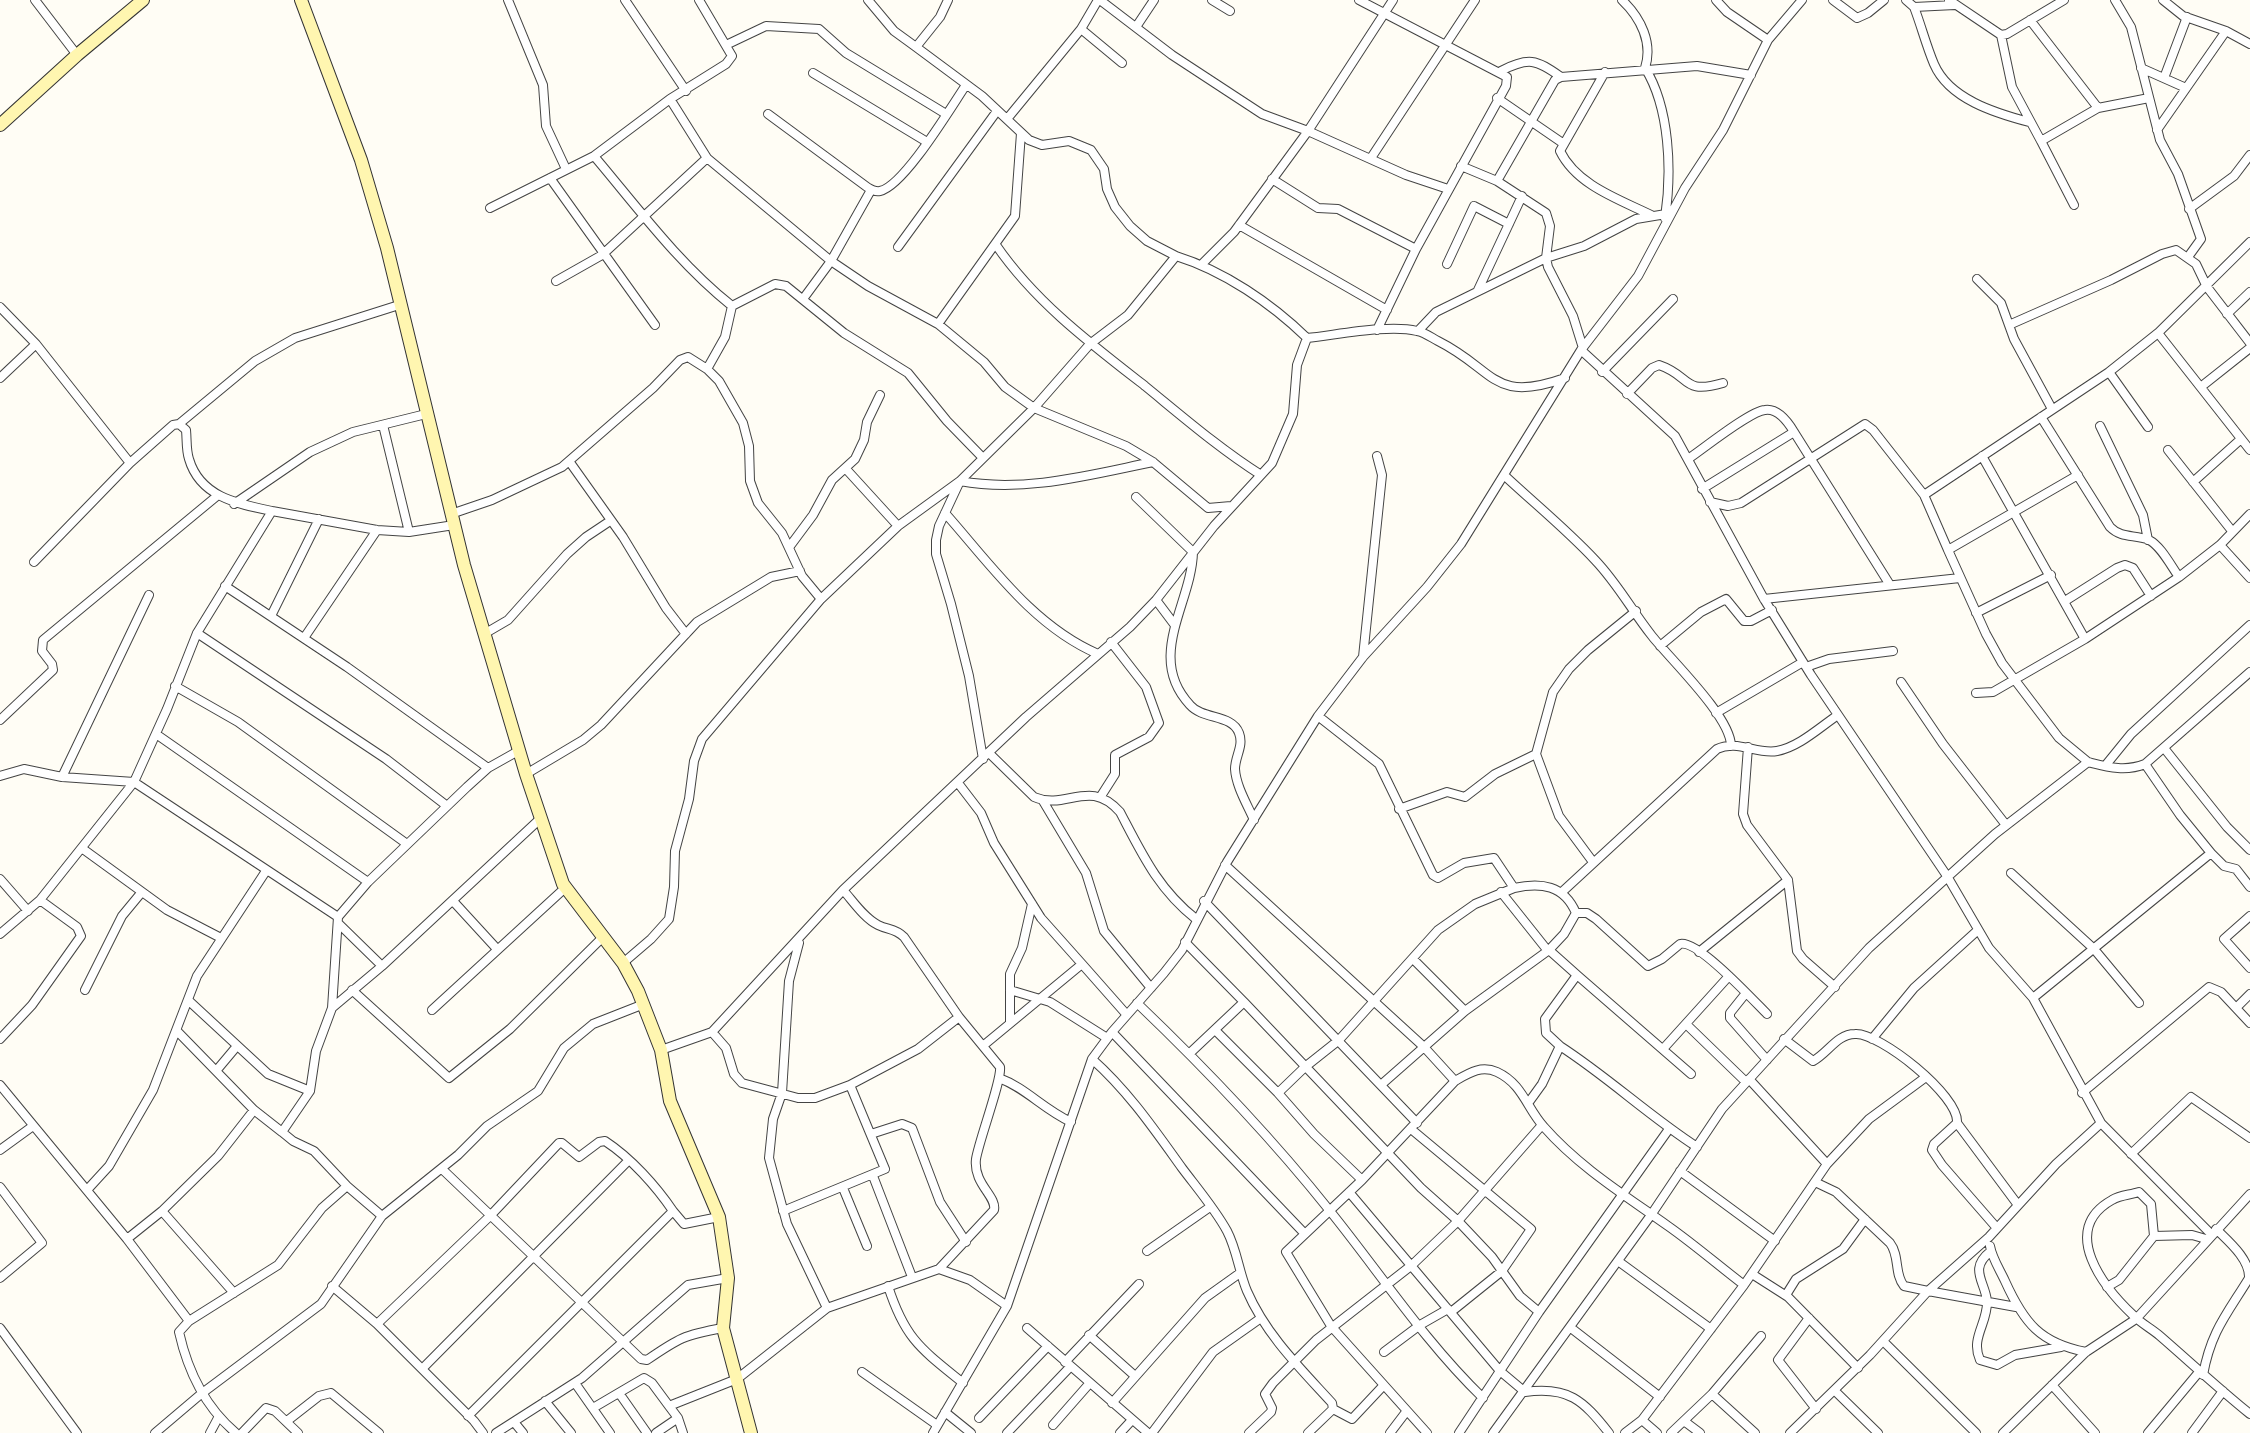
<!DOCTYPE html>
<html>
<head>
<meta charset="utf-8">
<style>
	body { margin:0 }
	canvas { display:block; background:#fffdf5 }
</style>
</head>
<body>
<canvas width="2250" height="1433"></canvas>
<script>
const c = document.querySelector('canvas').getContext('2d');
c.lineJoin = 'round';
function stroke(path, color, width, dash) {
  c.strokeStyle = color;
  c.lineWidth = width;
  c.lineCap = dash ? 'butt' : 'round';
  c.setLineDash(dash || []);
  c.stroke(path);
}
const street = new Path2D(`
	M 35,0 L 77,55
	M 508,0 L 543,85 L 546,126 L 566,169
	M 625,0 L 686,91
	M 868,0 L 894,31 L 916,47
	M 948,0 L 940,17 L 916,47 L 982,96 L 1029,140 L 1042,145 L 1069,141 L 1091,150 L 1104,169 L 1107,189 L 1115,207 L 1130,226 L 1147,241 L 1176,256
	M 1100,0 L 1172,55 L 1262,114 L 1308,131 L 1406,175 L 1448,189
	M 1212,0 L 1230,11
	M 1359,0 L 1507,77 L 1506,86 L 1416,249 L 1377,330
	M 1622,0 C 1641,18 1653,43 1645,68
	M 1716,0 L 1727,12 L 1768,40
	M 1833,0 L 1857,18 L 1868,13 L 1884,0
	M 1906,0 L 1914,7 L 1955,5
	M 1949,0 L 2001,35 L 2007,34 L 2064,0
	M 2115,0 L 2131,27 L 2160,140 L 2178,174 L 2201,239 L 2188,257
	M 2163,0 L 2183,16 L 2226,31 L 2250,44
	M 1914,7 C 1921,25 1926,45 1934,64 C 1949,99 1995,113 2029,122
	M 2030,20 L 2098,108
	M 1136,27 L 1154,0
	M 1081,29 L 1122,63
	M 2001,35 L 2012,87 L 2041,141
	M 726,45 L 766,26 L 819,29 L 846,53 L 946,114
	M 1645,68 C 1670,108 1672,172 1665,218
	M 2141,68 L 2186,88
	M 1501,71 C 1528,57 1536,59 1561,77
	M 1605,72 L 1560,151 C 1577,186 1621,200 1653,216
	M 813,73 L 927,142
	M 2164,78 L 2187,17
	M 1497,98 L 1564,144
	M 670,99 L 726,64 L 732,56 L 699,0
	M 768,114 L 867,187 C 872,190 875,192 880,191 C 904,186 951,107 966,85
	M 1007,119 L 1081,29 L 1098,0
	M 2157,130 L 2226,31
	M 594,156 C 638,208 678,263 732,306 L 775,284 L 786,286 L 844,333 L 908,373 L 947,421 L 982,457
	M 1371,158 L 1475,0
	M 1461,166 L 1497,181 L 1546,213 L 1550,226 L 1546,258 L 1548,267 L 1573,316 L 1583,348
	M 550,178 L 655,325
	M 1272,179 L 1318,208 L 1338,209 L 1416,249
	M 1497,181 L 1555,80 L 1561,77 L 1697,66 L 1751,75
	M 2074,205 L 2041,141 L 2098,108 L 2149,98
	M 490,208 L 594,156 L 670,99 L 707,158 L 831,261 L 868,286 L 938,324 L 984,362 L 1005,387 L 1034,408 L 1090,344 L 1128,315 L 1176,256 C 1224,271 1271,303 1307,338 C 1337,335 1389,324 1417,331 C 1424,332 1432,338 1438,341 C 1496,370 1492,404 1565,378
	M 2189,209 L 2234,176 L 2250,155
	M 1239,225 L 1387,310
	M 996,245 C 1035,302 1091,344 1145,386 C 1183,417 1220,449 1261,475
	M 898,247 L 997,111
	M 1202,264 L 1234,232 L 1308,131 L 1393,0
	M 1447,264 L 1474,206 L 1509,224
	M 1977,279 L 2001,303 L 2014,339 L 2052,409
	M 556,281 L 602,255 L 707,158
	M 1478,290 L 1522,196
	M 803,299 L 831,261 L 871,190
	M 732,306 L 725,337 L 707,369 L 719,381 L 743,423 L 749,446 L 750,481 L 758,503 L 782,533 L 802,576 L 821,599
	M 0,307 L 36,344 L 130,463
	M 2227,314 L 2250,292
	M 938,324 L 1015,216 L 1021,133
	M 2009,325 L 2111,280 L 2162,254 L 2176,250 L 2196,264 L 2207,287 L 2250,343
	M 1418,331 L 1436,312 L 1546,258 L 1584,246 L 1636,219 L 1666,214
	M 2158,333 L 2250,242
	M 1581,350 L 1675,436 L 1764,599 L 1811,675 L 1947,876 L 1989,948 L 2033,998
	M 1602,372 L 1673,299
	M 0,378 L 36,344
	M 2202,386 L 2250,348
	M 1627,394 L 1652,368 L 1659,365 C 1692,376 1681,395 1723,383
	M 2041,417 L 2110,527 C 2122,539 2134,534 2149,540 C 2161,546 2171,566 2179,577 L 2220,545 L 2250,514
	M 179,424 L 255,361 L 295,338 L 399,305
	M 383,425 L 409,532
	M 2100,426 L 2143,515 L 2148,540
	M 2148,427 L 2109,372 L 2158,333 L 2250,450
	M 2168,450 L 2232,531
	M 1982,456 L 2085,639
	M 1688,459 C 1703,449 1750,411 1765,410 C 1778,408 1788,422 1794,432 L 1890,585
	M 569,461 L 623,537 L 666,608 L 686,634
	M 846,469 L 898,526
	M 2078,475 L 1948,550 L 1986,634 L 2002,663 L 2059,738 L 2088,762
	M 1505,476 C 1535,504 1567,530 1595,560 C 1618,584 1632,611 1652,636 C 1671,660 1731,717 1731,746
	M 2193,482 L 2241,439
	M 1702,489 L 1794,432
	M 1924,495 L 1948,550
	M 1136,497 L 1193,552 C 1192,603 1145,657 1190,705 C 1203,720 1232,714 1239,733 C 1244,746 1235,756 1235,769 C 1236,786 1247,804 1254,820
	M 1710,502 L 1728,506 L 1741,503 L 1865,424 L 1873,430 L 1924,495 L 2109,372
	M 234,504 L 310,452 L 353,432 L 426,414
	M 945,513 C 991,565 1033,626 1098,654
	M 451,514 L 492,500 L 562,467 L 653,388 L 680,360 L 688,357 L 707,369
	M 2220,545 L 2250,578
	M 790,546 L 813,515 L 832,480 L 855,459 L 864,440 L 867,422 L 880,395
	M 34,562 L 130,463 L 173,425 L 179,424 L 186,430 C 187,440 186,450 189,459 C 200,497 238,504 272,511
	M 225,586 L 347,667 L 488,768
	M 1764,599 L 1960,578
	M 1156,600 L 1174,624
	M 2065,601 L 2117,568 L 2125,565 L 2133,568 L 2151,596
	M 1976,613 L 2051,575
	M 271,616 L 319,519
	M 197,633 L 386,759 L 447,806
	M 484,634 L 508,620 L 567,554 L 586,537 L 610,521
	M 304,638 L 377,530
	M 1660,646 L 1701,612 L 1726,599 L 1744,621 L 1751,621 L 1772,610
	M 1363,657 L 1382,475 L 1377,456
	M 1806,667 L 1829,659 L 1893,651
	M 1901,682 L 1943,744 L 2006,825
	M 175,686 L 238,722 L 407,844
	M 1976,693 L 1993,692 L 2085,639 L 2179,577
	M 1716,713 L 1803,662
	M 1318,716 L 1379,764 L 1433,875 L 1438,878 L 1464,863 L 1494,858 L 1514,888 C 1541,882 1564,885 1576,913 L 1564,934 L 1549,950 L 1577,975 L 1545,1019 L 1546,1033 L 1560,1046 L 1542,1084 L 1529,1102
	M 0,720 L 53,670 L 52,664 L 42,651 L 43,640 L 217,496
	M 156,734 L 368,882
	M 1748,747 L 1743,814 L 1747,825 L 1788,880 L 1797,951 L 1803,959 L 1835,987
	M 2164,748 L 2227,827 L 2250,850
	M 989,753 L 1034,797 C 1067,811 1089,777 1120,812 C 1142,854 1158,889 1196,919
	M 983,759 L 969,676 L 951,604 L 936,554 L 936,540 L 939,526 L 960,481 L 1034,408 L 1126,446 L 1153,462 L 1208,508 L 1231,506
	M 2145,764 L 2250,672
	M 2105,766 L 2131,734 L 2250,625
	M 526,774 L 583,740 L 601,725 L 697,622 L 771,577 L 800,571
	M 0,776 L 24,769 L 62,777 L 134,782 L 338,917
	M 62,777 L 149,595
	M 958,783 L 981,813 L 994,843 L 1041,918 L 1082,964
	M 1101,796 L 1115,774 L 1115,755 L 1149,737 L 1159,723 L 1146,687 L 1111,642
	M 1043,801 L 1086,873 L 1104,931 L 1151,988
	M 1399,809 L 1447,792 L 1465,797 L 1495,774 L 1536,754
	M 83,849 L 167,910 L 221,938
	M 2211,853 L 2033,998 L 2101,1123 L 2211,1234
	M 1593,862 L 1559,816 L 1536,754 L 1553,692 L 1569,669 L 1588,650 L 1636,611
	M 1225,865 L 1424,1047 L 1455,1081
	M 2011,873 L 2094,949 L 2139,1003
	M 0,879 L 28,911
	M 1501,892 L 1548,951
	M 1562,892 L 1717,749 C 1737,739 1757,755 1777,751 C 1799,747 1820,727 1838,715
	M 453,901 L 497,949
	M 1204,901 L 1417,1123
	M 1576,913 L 1587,913 L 1596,919 L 1648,966 L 1662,959 L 1680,944 C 1697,939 1753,1000 1767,1014
	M 2250,916 L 2224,939 L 2250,968
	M 338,923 L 382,966
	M 0,934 L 40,900 L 134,782 L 167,709 L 197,633 L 272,511 L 377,530 L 409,532 L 454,525
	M 1185,942 L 1244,1002
	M 799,943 L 789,981 L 782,1093 L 773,1119 L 769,1158 L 787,1224 L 827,1308
	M 1699,952 L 1788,880
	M 1413,959 L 1465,1011
	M 623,963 L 651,939 L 669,919 L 674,887 L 675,851 L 689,799 L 694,761 L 702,739 L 821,599 L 898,526 L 960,481 C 1024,493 1089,475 1153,462
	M 1577,975 L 1691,1074
	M 85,990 L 122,916 L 141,893
	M 352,990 L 449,1078 L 510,1029 L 603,937
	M 1010,990 L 1050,1002 L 1107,1038
	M 1746,993 L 1730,1013 L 1730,1018 L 1767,1060
	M 188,1000 L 268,1074 L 310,1091
	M 1137,1003 C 1205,1068 1271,1137 1330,1211 C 1380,1273 1425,1342 1483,1398
	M 332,1008 L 382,966 L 541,818
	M 2236,1008 L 2250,994
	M 432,1010 L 565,888
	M 1010,1022 L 1010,974 L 1022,948 L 1032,904
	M 1686,1024 L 1746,1082
	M 1215,1030 L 1278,1093
	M 177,1031 L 254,1110
	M 712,1032 L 726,1048 L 734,1074 L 742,1083 L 798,1098 L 815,1098 L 850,1085 L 918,1049 L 959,1017
	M 1112,1032 L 1305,1234
	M 0,1039 L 32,1005 L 81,936 L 77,927 L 40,900
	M 1784,1039 L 1813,1061 C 1828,1053 1837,1034 1855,1034 C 1879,1032 1960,1096 1957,1123 L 1934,1144 L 1932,1150 L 1942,1165 L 1996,1227
	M 1872,1039 L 1914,988 L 1978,930
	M 984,1045 L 1082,964 L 1127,1015
	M 1560,1046 C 1608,1077 1649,1116 1697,1147
	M 1663,1049 L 1729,976
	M 661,1050 L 712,1032 L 843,890 L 1026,717 L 1130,627 L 1156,600 L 1214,526 L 1272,463 L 1293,414 L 1297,365 L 1307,338
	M 1190,1053 L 1244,1002 L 1421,1188 L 1458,1221 L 1492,1257 L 1520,1296 L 1539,1312
	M 1092,1059 C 1128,1091 1154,1129 1182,1168 C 1197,1188 1215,1209 1227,1231 C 1237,1250 1239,1272 1247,1291 C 1266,1335 1301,1369 1332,1403 L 1333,1409 L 1308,1433
	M 216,1071 L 237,1046
	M 999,1078 C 1026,1088 1043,1109 1071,1122
	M 1749,1079 L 1827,1164
	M 1382,1084 L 1465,1011 L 1549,950
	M 0,1085 L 127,1239 L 189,1321 L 179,1332 C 188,1372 205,1407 236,1433
	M 2082,1093 L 2209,987 L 2221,992 L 2250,1023
	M 1957,1123 L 2018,1205
	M 1411,1129 L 1531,1229 L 1502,1271 L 1451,1312
	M 282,1132 L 293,1141 L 314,1151 L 347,1186 L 382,1216
	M 871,1134 L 902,1124 L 912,1128 L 940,1202 L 966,1242
	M 0,1150 L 33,1126
	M 2131,1154 L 2191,1097 L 2250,1138
	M 442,1169 L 641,1359 L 647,1360 C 679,1338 684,1335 723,1328
	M 1680,1171 L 1775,1241
	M 873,1176 L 912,1277
	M 1362,1180 L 1314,1134 L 1278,1093 L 1305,1067 L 1339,1040 L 1438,930 L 1475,904 L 1514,888
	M 1815,1182 L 1836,1192 L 1890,1243 C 1900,1256 1894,1274 1904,1286 L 1928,1291
	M 0,1187 L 42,1243 L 0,1278
	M 843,1188 L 867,1246
	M 87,1190 L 109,1166 L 153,1090 L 197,976 L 266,871
	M 1349,1192 L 1500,1371 L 1525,1392 C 1568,1386 1583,1400 1609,1433
	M 162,1211 L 234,1293
	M 783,1211 L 885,1169 L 850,1085
	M 127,1239 L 162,1211 L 218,1156 L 254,1110 L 282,1132 L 310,1091 L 316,1051 L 332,1008 L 338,917 L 368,882 L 467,787 L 488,768 L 520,750
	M 2206,1239 L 2192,1235 L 2154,1236 L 2151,1204 L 2139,1192 C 2130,1195 2120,1195 2112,1200 C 2058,1230 2104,1288 2134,1316 C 2142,1324 2152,1329 2160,1336 C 2190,1362 2219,1389 2250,1414
	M 1990,1246 C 1992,1258 2000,1270 2005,1281 C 2024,1323 2040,1343 2086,1352
	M 1147,1251 L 1210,1207
	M 1991,1251 C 1968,1269 1985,1281 1987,1301 C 1988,1323 1970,1338 1980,1360 L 1997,1365 L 2015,1355 L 2061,1347
	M 1618,1261 L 1711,1329
	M 939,1269 L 970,1280 L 1007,1306
	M 1752,1274 L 1788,1297 L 1858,1368
	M 1744,1285 L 1827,1164 L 1869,1119 L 1926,1077
	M 332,1286 L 377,1324 L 474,1421 L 483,1433
	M 888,1286 C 905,1339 921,1349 963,1383
	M 2107,1287 L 2119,1280 L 2154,1236
	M 1786,1295 L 1796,1279 L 1843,1249 L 1865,1219
	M 2016,1307 L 1928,1291 L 1989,1237 L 2056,1164 L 2101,1123
	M 1809,1318 L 1778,1360 L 1816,1409
	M 189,1321 L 278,1265 L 322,1208 L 347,1186
	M 377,1324 L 490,1216 L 559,1143 L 562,1143 L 579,1157 L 599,1142 L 605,1141 C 631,1158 656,1186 673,1211
	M 0,1328 L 77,1433
	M 1027,1328 L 1148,1433
	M 1571,1328 L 1660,1397
	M 1089,1335 L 1135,1376
	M 1883,1341 L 1976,1433
	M 1384,1352 L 1420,1325 L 1448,1309
	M 1065,1362 L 1139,1284
	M 422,1369 L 629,1160
	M 862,1372 L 937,1425
	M 2203,1375 C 2211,1331 2227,1314 2249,1278 C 2250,1259 2228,1241 2216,1229
	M 575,1383 L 610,1433
	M 2052,1385 L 2095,1433
	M 1835,1391 L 1878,1433
	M 619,1393 L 647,1433
	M 1712,1394 L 1755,1433
	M 545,1401 L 571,1433
	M 1112,1403 L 1205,1298 L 1240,1273
	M 593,1408 L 644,1378 L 652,1383 L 669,1406
	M 1333,1409 L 1352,1419 L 1383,1386
	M 945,1412 L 971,1433
	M 468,1416 L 673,1211 L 684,1224 L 719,1217
	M 979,1418 L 1048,1346
	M 1642,1420 L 1657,1433
	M 287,1421 L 319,1396 L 331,1393 L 379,1433
	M 1684,1421 L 1700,1433
	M 514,1422 L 523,1433
	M 1053,1425 L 1089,1384
	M 155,1433 L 201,1394 L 321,1304 L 382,1216 L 458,1155 L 487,1126 L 538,1091 L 564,1048 L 593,1024 L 644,1004
	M 210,1433 L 218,1418
	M 242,1433 L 266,1408 L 275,1411 L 298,1433
	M 496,1433 L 582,1378 L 688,1285 L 728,1278
	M 656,1433 L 678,1418
	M 683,1433 L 678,1418 L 669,1406 L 737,1379 L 827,1308 L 939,1269 L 994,1210 C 997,1196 973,1184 976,1159 C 979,1140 1002,1080 1000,1067 L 959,1017 L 904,937 C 895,928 888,930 878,925 C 864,918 853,901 843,890
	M 933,1433 L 1007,1306 L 1092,1059 L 1112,1032 L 1164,973 L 1182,950 L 1227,862 L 1318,716 L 1363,657 L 1427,587 L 1461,544 L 1581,350 L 1638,276 L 1685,188 L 1723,130 L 1768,40 L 1802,0
	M 1007,1433 L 1070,1367
	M 1120,1433 L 1132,1420
	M 1152,1433 L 1213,1352 L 1261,1318
	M 1249,1433 L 1271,1412 L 1272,1408 L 1265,1394 L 1273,1383 L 1316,1340 L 1412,1265 L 1458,1221 L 1542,1125
	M 1390,1433 L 1406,1412
	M 1427,1433 L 1331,1326 L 1286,1252 L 1362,1180 L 1455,1081 C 1469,1073 1481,1065 1497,1072 C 1523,1084 1527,1109 1544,1127 C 1579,1167 1626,1196 1668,1226 C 1695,1245 1719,1266 1744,1285 L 1642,1420 L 1625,1433
	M 1459,1433 L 1539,1312 L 1669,1129
	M 1493,1433 L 1651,1215 L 1722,1109 L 1869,948 L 1995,834 L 2088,762 C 2108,767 2125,772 2145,764 L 2180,815 L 2211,853 L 2224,866 L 2236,869 L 2250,887
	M 1671,1433 L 1712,1394 L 1761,1336
	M 1790,1433 L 1870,1355 L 1928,1291
	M 2003,1433 L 2086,1352 L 2136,1319 L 2250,1194
	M 2148,1433 L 2199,1372
	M 2192,1433 L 2223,1391`);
const secondary = new Path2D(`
	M 301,0 L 361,160 L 387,248 L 464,565 L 526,774 L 563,884 L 623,963 L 638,991 L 661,1050 L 670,1101 L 719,1217 L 728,1278 L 723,1328 L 751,1433
	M 0,125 L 77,55 L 143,0`);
stroke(street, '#444', 10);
stroke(secondary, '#333', 14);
stroke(street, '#fff', 8);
stroke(secondary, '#fff6b0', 12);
</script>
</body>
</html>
